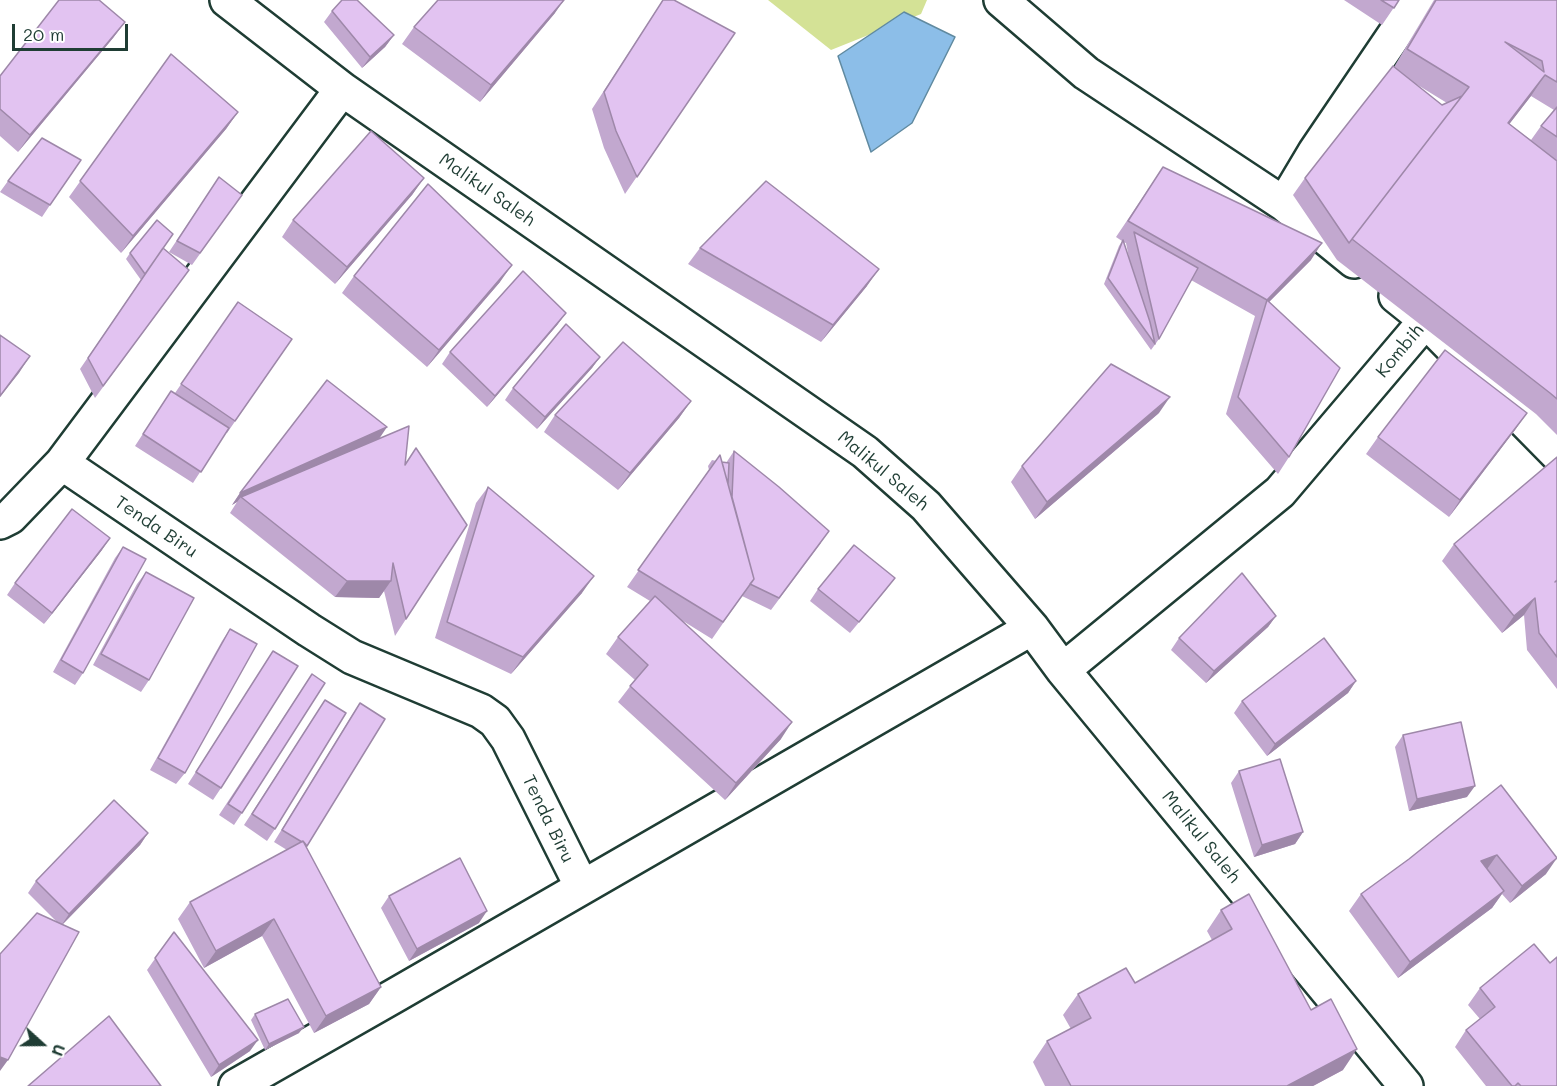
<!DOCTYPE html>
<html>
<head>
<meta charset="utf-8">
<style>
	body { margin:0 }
	#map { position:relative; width:1557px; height:1086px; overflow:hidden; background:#fff; font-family:Mali,sans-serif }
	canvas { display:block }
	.north { position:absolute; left:12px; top:1014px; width:60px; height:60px; -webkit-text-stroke:4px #fff; paint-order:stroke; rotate:111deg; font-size:16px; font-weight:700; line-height:24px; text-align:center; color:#1f3d34 }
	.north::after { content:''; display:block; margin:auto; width:21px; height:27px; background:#1f3d34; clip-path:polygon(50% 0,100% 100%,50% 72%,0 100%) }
	.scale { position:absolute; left:12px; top:24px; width:116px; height:27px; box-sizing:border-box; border:3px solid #1f3d34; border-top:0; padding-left:8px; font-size:18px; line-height:21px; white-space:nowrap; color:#1f3d34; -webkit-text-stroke:4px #fff; paint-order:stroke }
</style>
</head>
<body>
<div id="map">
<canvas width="1557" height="1086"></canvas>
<div class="north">U</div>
<div class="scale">20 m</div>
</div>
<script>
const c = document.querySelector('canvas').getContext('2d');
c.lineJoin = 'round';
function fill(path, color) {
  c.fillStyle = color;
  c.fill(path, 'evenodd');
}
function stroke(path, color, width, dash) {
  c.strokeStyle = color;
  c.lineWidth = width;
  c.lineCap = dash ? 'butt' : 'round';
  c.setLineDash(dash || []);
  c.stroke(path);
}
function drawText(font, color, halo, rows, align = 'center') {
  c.font = font + ' Mali,sans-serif';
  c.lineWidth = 4.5;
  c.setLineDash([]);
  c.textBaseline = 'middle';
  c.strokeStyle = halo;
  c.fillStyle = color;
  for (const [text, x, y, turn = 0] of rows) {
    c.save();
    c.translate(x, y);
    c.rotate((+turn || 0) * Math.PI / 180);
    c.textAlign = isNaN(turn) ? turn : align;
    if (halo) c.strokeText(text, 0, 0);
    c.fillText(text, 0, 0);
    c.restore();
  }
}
const green = new Path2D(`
	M 768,0 L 927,0 L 921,14 L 831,50 Z`);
const water = new Path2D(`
	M 904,12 L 955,37 L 912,123 L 871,152 L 838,56 Z`);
const minor = new Path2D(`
	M 227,0 L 342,89 L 865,452 L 926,506 L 1032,628 L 1063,670 L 1406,1086
	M 1001,0 L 1086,73 L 1284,204 L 1354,261
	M 342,89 L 62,463 L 309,630 L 352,657 L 481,711 L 495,721 L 508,739 L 582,887
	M 1284,204 L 1315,152 L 1418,0
	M 1428,323 L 1557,454
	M 0,522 L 10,517 L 62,463
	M 1063,670 L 1280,492 L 1426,320 L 1396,296
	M 236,1086 L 394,996 L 1032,628`);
const wall = new Path2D(`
	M 663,0 L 735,33 L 625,194 L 604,148 L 592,109 Z
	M 1344,0 L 1399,0 L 1382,25 Z
	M 1434,0 L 1557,0 L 1557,435 L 1536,414 L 1337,260 L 1293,195 L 1305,178 L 1394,67 ZM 1416,84 L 1447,103 L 1442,105 ZM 1531,96 L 1554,110 L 1541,126 L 1531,140 L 1509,124 Z
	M 332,11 L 394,35 L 385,47 L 362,68 L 324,22 Z
	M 555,13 L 480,102 L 402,44 L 414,27 Z
	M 125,22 L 113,38 L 18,152 L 0,136 L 0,76 Z
	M 171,54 L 238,112 L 226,129 L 121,253 L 69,197 Z
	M 1163,167 L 1311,260 L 1269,302 L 1289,457 L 1278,474 L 1226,414 L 1255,316 L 1191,280 L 1159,339 L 1151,350 L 1104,284 L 1119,246 L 1122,241 L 1116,237 ZM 1123,242 L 1126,243 L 1130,263 Z
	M 219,177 L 242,195 L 192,265 L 169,252 Z
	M 424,178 L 412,195 L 335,284 L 282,237 L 293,220 Z
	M 8,181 L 50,205 L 42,217 L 0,192 Z
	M 163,248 L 189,270 L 95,398 L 80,369 L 147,271 L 141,280 L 126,259 L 130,253 Z
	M 700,248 L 867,286 L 821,342 L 688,264 Z
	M 354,276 L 500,282 L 427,367 L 342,293 Z
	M 238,302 L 292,339 L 227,433 L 226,432 L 193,483 L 135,446 L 163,403 L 175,393 Z
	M 558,324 L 487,407 L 442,364 L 450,352 Z
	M 600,357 L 592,368 L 537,429 L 505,400 L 513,388 Z
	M 691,401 L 679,418 L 618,490 L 544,432 L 555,415 Z
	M 1159,413 L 1035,519 L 1011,482 L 1022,466 Z
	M 1515,430 L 1449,517 L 1366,454 L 1378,437 Z
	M 380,438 L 405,464 L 416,448 L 406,619 L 395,636 L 384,591 L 379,598 L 335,597 L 230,513 L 237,502 L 232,505 L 240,493 Z
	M 734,451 L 821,543 L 771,610 L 742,596 L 712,639 L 683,621 L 781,739 L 725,800 L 618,702 L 635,680 L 606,654 L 618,637 L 650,601 L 627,587 L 709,470 L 708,466 L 712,460 L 726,463 Z
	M 1557,457 L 1557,689 L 1527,650 L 1524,615 L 1502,633 L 1442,561 L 1454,544 Z
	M 488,487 L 582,593 L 511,674 L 435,638 L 476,503 Z
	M 123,547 L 83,673 L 75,685 L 53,672 L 115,558 Z
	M 102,550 L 44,624 L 7,595 L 15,583 Z
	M 146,572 L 149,680 L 141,692 L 93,665 L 137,584 Z
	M 895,578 L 886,590 L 850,633 L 810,601 L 818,589 Z
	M 1276,616 L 1268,627 L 1206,683 L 1171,650 L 1179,638 Z
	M 230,629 L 185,773 L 176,784 L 150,770 L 222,641 Z
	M 273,651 L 221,788 L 213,800 L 188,784 Z
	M 312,674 L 242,813 L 234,825 L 219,815 Z
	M 1356,681 L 1348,693 L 1267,756 L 1234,713 L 1242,701 Z
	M 325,700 L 275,829 L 267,841 L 244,825 Z
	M 360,703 L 385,719 L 306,847 L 381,987 L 369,1004 L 314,1033 L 262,936 L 204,968 L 178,919 L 190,902 L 287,850 L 274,842 L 352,715 Z
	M 1403,735 L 1467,797 L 1409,811 L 1395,747 Z
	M 1239,771 L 1303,832 L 1295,844 L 1254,857 L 1231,783 Z
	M 1501,785 L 1546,874 L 1510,903 L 1502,894 L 1492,908 L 1398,978 L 1349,911 L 1361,894 L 1409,859 Z
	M 148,833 L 140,845 L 62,925 L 58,923 L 28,893 L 36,881 Z
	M 389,896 L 479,923 L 409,961 L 381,908 Z
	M 1221,910 L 1343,1070 L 1313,1086 L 1045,1086 L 1033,1062 L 1047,1041 L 1071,1029 L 1063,1015 L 1078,994 L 1135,983 L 1212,940 L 1207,931 Z
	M 174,932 L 250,1051 L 211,1077 L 147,970 Z
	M 1534,944 L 1557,1086 L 1486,1086 L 1455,1047 L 1466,1030 L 1480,1019 L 1468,1005 L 1480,988 Z
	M 255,1014 L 299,1033 L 265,1050 L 251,1020 Z`);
const shadedWall = new Path2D(`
	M 564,0 L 555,13 L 480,102 L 491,85 Z
	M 125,22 L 113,38 L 18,152 L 30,135 Z
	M 394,35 L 385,47 L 362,68 L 370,57 Z
	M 1545,75 L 1531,96 L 1494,144 L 1508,123 Z
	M 238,112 L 226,129 L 121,253 L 133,236 Z
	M 424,178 L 412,195 L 335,284 L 347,267 Z
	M 1322,243 L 1311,260 L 1265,306 L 1267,300 Z
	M 512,265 L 500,282 L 427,367 L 439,350 Z
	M 879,269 L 867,286 L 821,342 L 833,325 Z
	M 566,313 L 558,324 L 487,407 L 495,396 Z
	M 30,356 L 19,373 L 0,397 L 0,396 Z
	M 600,357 L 592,368 L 537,429 L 545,417 Z
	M 1170,397 L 1159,413 L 1035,519 L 1047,502 Z
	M 691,401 L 679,418 L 618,490 L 630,473 Z
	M 1527,413 L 1515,430 L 1449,517 L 1460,500 Z
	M 387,427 L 379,439 L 241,497 L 237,502 L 232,505 L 240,493 Z
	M 110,538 L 102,550 L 44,624 L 52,613 Z
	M 594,576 L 582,593 L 511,674 L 523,657 Z
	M 347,581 L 391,581 L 379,598 L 335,597 Z
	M 1535,598 L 1524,615 L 1502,633 L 1514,616 Z
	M 1276,616 L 1268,627 L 1206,683 L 1214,671 Z
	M 1356,681 L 1348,693 L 1267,756 L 1275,744 Z
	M 792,722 L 781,739 L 725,800 L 736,783 Z
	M 1475,786 L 1467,797 L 1409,811 L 1417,799 Z
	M 1303,832 L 1295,844 L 1254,857 L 1262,845 Z
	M 148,833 L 140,845 L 61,926 L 69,914 Z
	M 1497,855 L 1485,872 L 1481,861 Z
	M 1557,858 L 1546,874 L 1510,903 L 1522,886 Z
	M 1504,891 L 1492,908 L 1398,978 L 1410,962 Z
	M 487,911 L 479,923 L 409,961 L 417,949 Z
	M 274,919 L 262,936 L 204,968 L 216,951 Z
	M 381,987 L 369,1004 L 314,1033 L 326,1016 Z
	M 304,1027 L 299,1033 L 265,1050 L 269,1044 Z
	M 258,1040 L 250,1051 L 211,1077 L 219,1065 Z
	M 1357,1049 L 1343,1070 L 1313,1086 L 1287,1086 Z
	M 0,1057 L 8,1060 L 0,1071 Z`);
const building = new Path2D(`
	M 59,0 L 99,0 L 125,22 L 30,135 L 0,109 L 0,76 Z
	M 342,0 L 357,0 L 394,35 L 370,57 L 332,11 Z
	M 438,0 L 564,0 L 491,85 L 414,27 Z
	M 663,0 L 674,0 L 735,33 L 637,177 L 616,131 L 604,92 Z
	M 1381,0 L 1399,0 L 1394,8 Z
	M 1436,0 L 1557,0 L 1557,82 L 1545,75 L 1508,123 L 1557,161 L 1557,399 L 1550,393 L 1352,239 L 1469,87 L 1407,49 ZM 1505,42 L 1542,61 L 1544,72 Z
	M 171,54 L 238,112 L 133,236 L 80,181 Z
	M 1393,66 L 1442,105 L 1462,96 L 1349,243 L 1305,178 Z
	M 1557,107 L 1557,137 L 1541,126 Z
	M 371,131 L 424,178 L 347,267 L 293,220 Z
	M 42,138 L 81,160 L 50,205 L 8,181 Z
	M 1163,167 L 1322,243 L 1267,300 L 1340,368 L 1289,457 L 1238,397 L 1267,300 L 1128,221 Z
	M 219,177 L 242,195 L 200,253 L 177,241 Z
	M 766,181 L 879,269 L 833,325 L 700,248 Z
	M 428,184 L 512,265 L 439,350 L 354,276 Z
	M 157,220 L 173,234 L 145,274 L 130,253 Z
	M 1134,232 L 1198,268 L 1159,339 Z
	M 1123,240 L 1150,322 L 1155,344 L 1108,278 Z
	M 163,248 L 189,270 L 103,386 L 88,358 Z
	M 523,271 L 566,313 L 495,396 L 450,352 Z
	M 238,302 L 292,339 L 235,421 L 181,384 Z
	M 566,324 L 600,357 L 545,417 L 513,388 Z
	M 0,335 L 30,356 L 0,396 Z
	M 623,342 L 691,401 L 630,473 L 555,415 Z
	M 1445,350 L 1527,413 L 1460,500 L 1378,437 Z
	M 1111,364 L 1170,397 L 1047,502 L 1022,466 Z
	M 327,380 L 387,427 L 240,493 Z
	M 171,391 L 229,428 L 201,472 L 143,434 Z
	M 409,426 L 405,465 L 416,448 L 467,525 L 406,619 L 393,563 L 391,581 L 347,581 L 241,497 Z
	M 734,451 L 779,487 L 829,531 L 779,598 L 750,584 L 754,579 L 732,497 Z
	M 720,455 L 754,579 L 723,622 L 638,570 Z
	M 1557,457 L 1557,580 L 1555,582 L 1557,580 L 1557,657 L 1539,633 L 1535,598 L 1514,616 L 1454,544 Z
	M 722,462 L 729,463 L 728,484 Z
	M 488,487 L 594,576 L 523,657 L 447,622 Z
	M 72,509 L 110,538 L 52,613 L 15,583 Z
	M 854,545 L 895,578 L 859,622 L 818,589 Z
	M 123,547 L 146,559 L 83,673 L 61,660 Z
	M 146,572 L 194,598 L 149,680 L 101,654 Z
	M 1242,573 L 1276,616 L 1214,671 L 1179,638 Z
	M 655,596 L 792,722 L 736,783 L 630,686 L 648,665 L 618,637 Z
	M 230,629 L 257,644 L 185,773 L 158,758 Z
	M 1324,638 L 1356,681 L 1275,744 L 1242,701 Z
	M 273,651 L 298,666 L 221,788 L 196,772 Z
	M 312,674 L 325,683 L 242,813 L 228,804 Z
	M 325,700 L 346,713 L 275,829 L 252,814 Z
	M 360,703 L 385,719 L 307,846 L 303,841 L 302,842 L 282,830 Z
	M 1461,722 L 1475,786 L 1417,799 L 1403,735 Z
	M 1280,759 L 1303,832 L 1262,845 L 1239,771 Z
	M 1501,785 L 1557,858 L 1522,886 L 1497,855 L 1481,861 L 1504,891 L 1410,962 L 1361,894 L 1409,859 Z
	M 114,800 L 148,833 L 69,914 L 36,881 Z
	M 303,841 L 381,987 L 326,1016 L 274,919 L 216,951 L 190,902 Z
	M 460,858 L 487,911 L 417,949 L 389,896 Z
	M 1249,894 L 1311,1010 L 1331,999 L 1357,1049 L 1287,1086 L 1071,1086 L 1047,1041 L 1091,1018 L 1078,994 L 1126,968 L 1135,983 L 1232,929 L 1221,910 Z
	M 37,913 L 79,932 L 8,1060 L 0,1057 L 0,954 Z
	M 174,932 L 258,1040 L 219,1065 L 155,958 Z
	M 1534,944 L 1550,963 L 1557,957 L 1557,1086 L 1521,1086 L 1518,1083 L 1515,1086 L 1512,1086 L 1466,1030 L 1495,1007 L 1480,988 Z
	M 288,999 L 304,1027 L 269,1044 L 255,1014 Z
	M 109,1016 L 161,1086 L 28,1086 Z`);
const streetNames = [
	["Malikul Saleh",487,190,35],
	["Kombih",1400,351,-50],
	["Malikul Saleh",883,471,40],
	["Tenda Biru",156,527,34],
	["Tenda Biru",548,819,64],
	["Malikul Saleh",1201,837,51]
];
fill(green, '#d4e296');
fill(water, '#8cbee8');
stroke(water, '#608aa0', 1.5);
stroke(minor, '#1f3d34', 38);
stroke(minor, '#fff', 33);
fill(wall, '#c2a8cf');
fill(shadedWall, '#9e88a9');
fill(building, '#e2c3f1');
stroke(building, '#9e88a9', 1.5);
drawText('18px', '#1f3d34', '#fff', streetNames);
</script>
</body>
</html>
